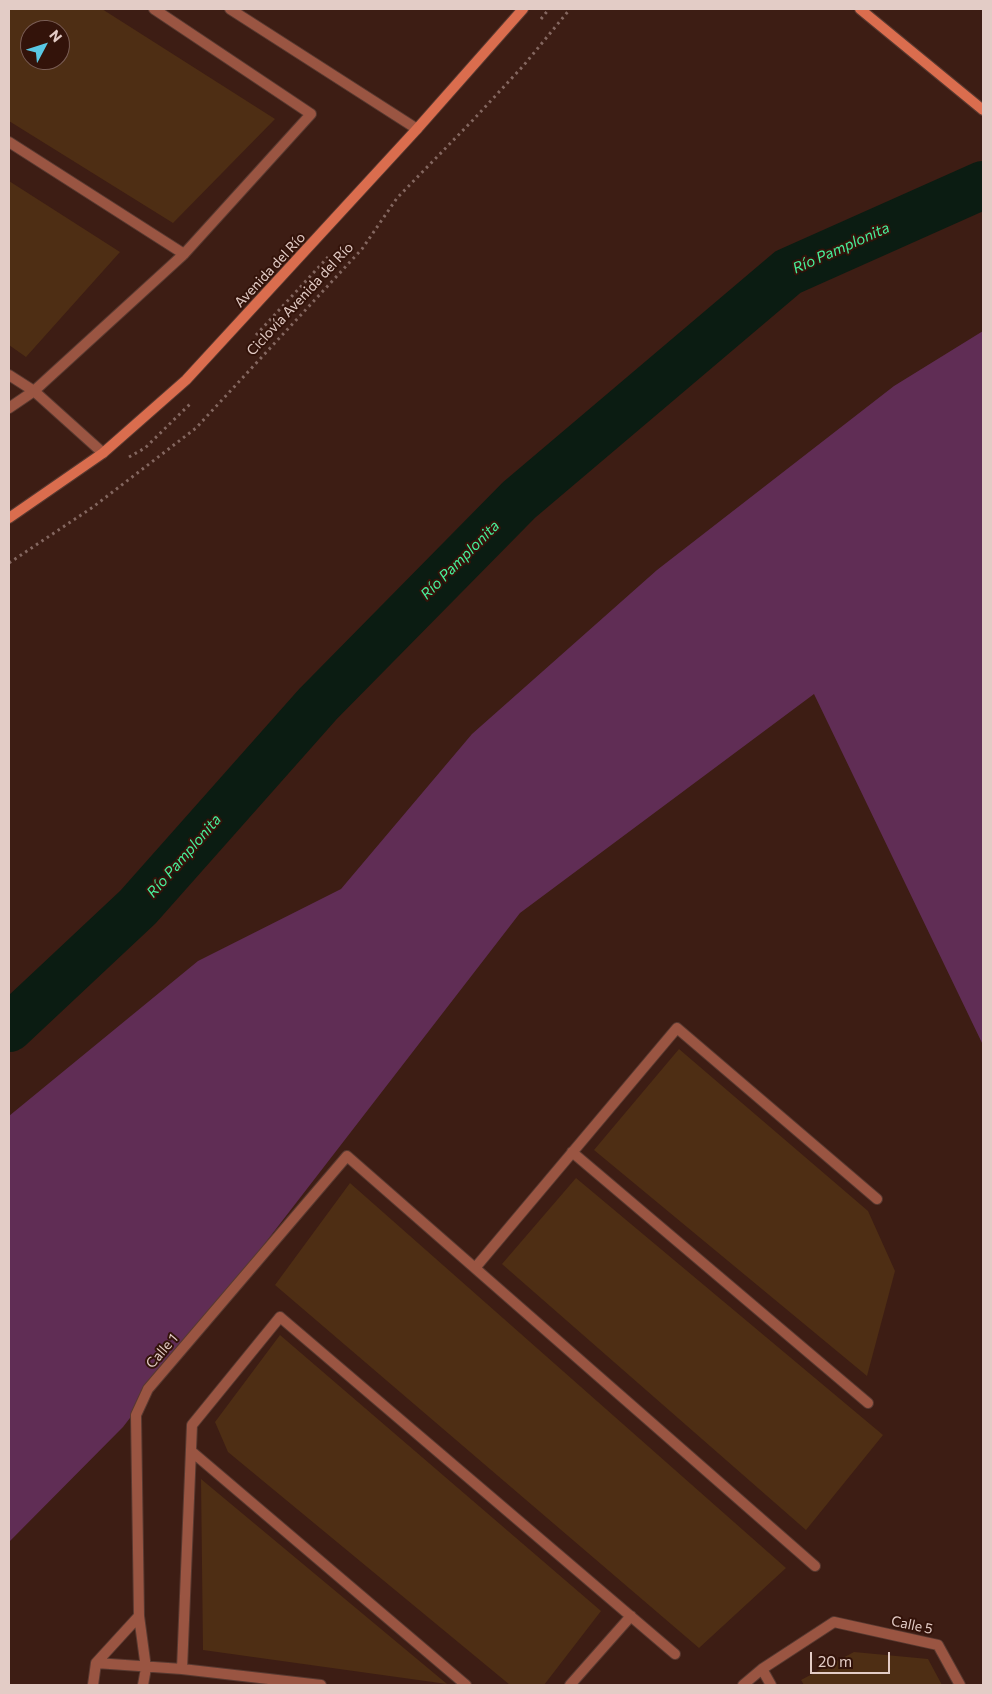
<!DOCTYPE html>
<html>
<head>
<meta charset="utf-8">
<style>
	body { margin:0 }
	#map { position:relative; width:992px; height:1694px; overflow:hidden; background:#3d1d14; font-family:Commissioner,sans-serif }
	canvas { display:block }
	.frame { position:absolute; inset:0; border:10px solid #e3ccc6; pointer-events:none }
	.north { position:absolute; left:20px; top:20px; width:50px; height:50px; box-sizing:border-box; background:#33130a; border:1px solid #795d55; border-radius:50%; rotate:50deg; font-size:14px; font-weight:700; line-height:20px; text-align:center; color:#e3ccc6 }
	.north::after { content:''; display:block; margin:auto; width:18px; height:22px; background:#59c8e4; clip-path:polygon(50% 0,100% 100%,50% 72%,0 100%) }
	.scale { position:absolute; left:810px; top:1652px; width:80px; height:22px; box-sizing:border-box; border:2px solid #e3ccc6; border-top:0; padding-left:6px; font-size:15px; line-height:18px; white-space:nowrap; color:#e3ccc6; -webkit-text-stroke:4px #33130a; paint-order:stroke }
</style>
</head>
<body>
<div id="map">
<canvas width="992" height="1694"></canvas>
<div class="frame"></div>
<div class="north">N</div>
<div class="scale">20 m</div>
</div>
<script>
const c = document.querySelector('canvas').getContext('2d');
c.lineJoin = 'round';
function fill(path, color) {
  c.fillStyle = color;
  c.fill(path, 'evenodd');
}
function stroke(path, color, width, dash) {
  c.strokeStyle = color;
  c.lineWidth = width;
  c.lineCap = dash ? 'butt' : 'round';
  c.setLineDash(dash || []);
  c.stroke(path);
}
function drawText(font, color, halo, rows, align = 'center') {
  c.font = font + ' Commissioner,sans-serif';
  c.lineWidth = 4;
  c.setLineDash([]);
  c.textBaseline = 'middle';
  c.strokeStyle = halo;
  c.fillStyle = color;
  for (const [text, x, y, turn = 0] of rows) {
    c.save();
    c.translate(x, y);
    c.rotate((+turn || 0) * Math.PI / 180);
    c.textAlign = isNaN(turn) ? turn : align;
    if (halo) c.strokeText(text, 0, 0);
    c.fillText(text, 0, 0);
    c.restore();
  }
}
const green = new Path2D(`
	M 983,331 L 983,1045 L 814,694 L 520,913 L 123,1427 L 9,1542 L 9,1116 L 198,961 L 341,889 L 472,734 L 657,570 L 894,386 Z`);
const river = new Path2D(`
	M 9,1028 L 138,907 L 318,704 L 519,500 L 788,272 L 983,185`);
const building = new Path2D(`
	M 9,9 L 102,9 L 275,119 L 173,223 L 9,121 ZM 30,30 L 60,30 L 60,60 L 30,60 Z
	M 9,181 L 120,252 L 26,357 L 9,345 Z
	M 679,1049 L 868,1211 L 895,1271 L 867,1376 L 594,1150 Z
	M 576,1178 L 883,1435 L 806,1530 L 502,1264 Z
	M 350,1183 L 786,1568 L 699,1648 L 275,1285 Z
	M 280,1335 L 601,1611 L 544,1685 L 510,1685 L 228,1452 L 215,1422 Z
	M 201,1479 L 447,1684 L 203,1650 Z
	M 854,1652 L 928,1659 L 942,1685 L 804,1685 L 801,1680 Z`);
const path = new Path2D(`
	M 541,19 L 549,9
	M 256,335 L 328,257
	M 129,457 L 145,448 L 190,404
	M 9,563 L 93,507 L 196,428 L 362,249 L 397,198 L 473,120 L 524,65 L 570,9`);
const street = new Path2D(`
	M 230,9 L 417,129
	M 9,142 L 184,254
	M 9,375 L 34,391 L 103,453
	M 9,408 L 34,391 L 184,254 L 311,114 L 154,9
	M 572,1152 L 868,1403
	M 475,1268 L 677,1028 L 877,1199
	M 191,1451 L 466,1685
	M 96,1663 L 182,1669 L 321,1685
	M 182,1669 L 192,1425 L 280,1317 L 675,1654
	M 762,1669 L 771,1685
	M 93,1685 L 96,1663 L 139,1616
	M 143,1685 L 146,1668 L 139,1616 L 136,1415 L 148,1389 L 347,1156 L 815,1566
	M 570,1685 L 631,1616
	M 743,1685 L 762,1669 L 834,1622 L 938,1645 L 960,1685`);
const secondary = new Path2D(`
	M 860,9 L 983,110
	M 9,518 L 103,453 L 186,380 L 417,129 L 523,9`);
const streetNames = [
	["Avenida del Río",270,270,-47],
	["Ciclovía Avenida del Río",300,299,-47],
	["Calle 1",162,1351,-49],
	["Calle 5",912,1625,12]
];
const waterNames = [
	["Río Pamplonita",841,248,-24],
	["Río Pamplonita",460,560,-45],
	["Río Pamplonita",184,856,-49]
];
fill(green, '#602d55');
stroke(river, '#0b1c12', 48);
fill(building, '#4e2e14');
stroke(street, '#583930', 12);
stroke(secondary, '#583930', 12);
stroke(path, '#846760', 3, [2.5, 4]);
stroke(street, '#9a5542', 10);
stroke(secondary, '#da6d4e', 10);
drawText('14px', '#e3ccc6', '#33130a', streetNames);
drawText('italic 15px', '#47f19c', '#33130a', waterNames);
</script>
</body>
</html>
